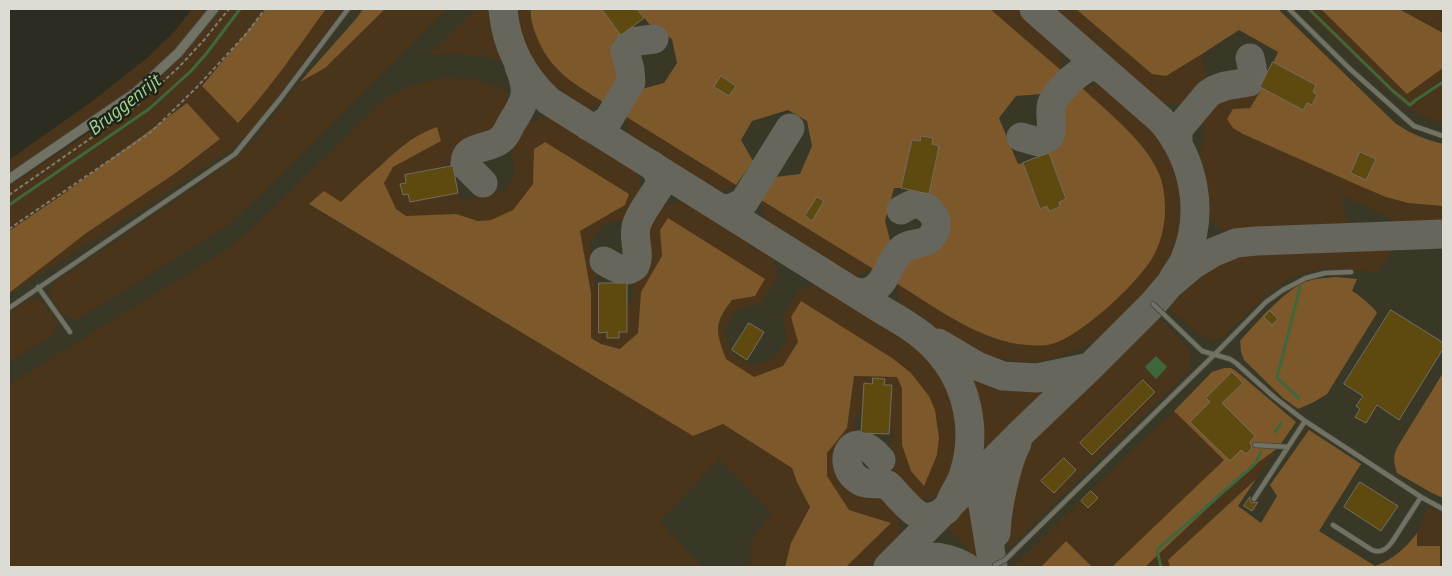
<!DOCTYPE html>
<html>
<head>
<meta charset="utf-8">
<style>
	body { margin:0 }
	#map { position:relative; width:1452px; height:576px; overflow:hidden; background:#2c2c20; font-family:"PT Sans",sans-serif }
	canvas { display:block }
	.frame { position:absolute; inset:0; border:10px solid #dcdcd5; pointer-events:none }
</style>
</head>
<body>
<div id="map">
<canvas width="1452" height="576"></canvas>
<div class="frame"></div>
</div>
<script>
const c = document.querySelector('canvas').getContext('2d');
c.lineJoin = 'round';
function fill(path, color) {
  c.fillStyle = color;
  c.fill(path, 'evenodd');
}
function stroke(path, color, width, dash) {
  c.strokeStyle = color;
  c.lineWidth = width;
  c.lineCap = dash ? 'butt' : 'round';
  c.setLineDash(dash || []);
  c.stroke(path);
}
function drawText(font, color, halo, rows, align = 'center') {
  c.font = font + ' "PT Sans",sans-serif';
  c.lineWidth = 5;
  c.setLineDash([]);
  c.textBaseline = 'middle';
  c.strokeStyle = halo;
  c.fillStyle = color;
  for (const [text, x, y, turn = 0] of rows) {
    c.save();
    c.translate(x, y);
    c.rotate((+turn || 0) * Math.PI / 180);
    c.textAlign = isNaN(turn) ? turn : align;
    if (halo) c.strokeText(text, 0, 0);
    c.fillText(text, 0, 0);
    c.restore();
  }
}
const built = new Path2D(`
	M 258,9 L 1443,9 L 1443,567 L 9,567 L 9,219 Z`);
const green = new Path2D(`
	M 192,9 L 207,9 L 168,57 L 127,93 L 82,125 L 9,175 L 9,160 L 94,100 L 147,58 L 174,32 Z
	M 221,9 L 266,9 L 202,85 L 274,80 L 326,9 L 343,9 L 284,89 L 253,128 L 232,149 L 127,219 L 9,294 C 16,283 38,269 50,260 C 105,218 166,183 220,139 L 186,103 L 59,197 L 9,231 L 9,186 L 121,111 L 149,89 L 182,56 Z
	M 385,9 L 447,9 L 257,198 L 224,228 L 75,321 L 72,317 L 70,318 L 68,316 L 65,317 L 48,294 L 52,292 L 50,289 L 53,287 L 51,285 L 193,189 L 236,158 L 257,137 L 300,82 L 325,68 Z
	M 476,9 L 490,9 L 494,41 L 502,62 C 479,53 454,53 429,55 Z
	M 516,9 L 531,9 L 531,14 L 571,82 L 603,102 L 586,109 C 571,99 554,90 542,76 C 526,58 518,33 516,9 Z
	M 990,9 L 1017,9 L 1059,46 L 1062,71 Z
	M 1053,9 L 1076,9 L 1152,74 L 1166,75 L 1202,54 L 1206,79 L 1183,103 L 1162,104 Z
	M 1304,9 L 1321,9 L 1407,94 L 1443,68 L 1443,124 C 1427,118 1412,112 1398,100 Z
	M 1399,9 L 1443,9 L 1443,33 Z
	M 441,78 C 468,78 485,79 509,93 L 507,109 L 489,135 L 455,145 L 457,156 L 454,161 L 446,163 L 447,167 L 405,175 L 406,183 L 401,184 L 403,195 L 408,194 L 410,202 L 458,193 L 461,200 L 503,192 L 515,174 L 511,148 L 528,122 L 549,116 L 637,170 L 642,193 L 624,219 L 602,225 L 589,244 L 595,269 L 598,272 L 595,277 L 595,289 L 599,290 L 600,332 L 607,333 L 608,338 L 619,338 L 619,332 L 627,332 L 627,302 L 633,302 L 633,284 L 652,255 L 647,232 L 663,206 L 685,200 L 772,254 L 777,276 L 761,303 L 737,309 L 724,330 L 731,353 L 751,365 L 774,359 L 787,340 L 783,316 L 799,289 L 820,284 C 840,297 861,310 881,323 C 899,335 918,346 932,363 C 967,405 965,451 937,497 L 917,499 L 894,476 L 896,453 L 890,445 L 893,440 L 893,429 L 890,428 L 892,385 L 884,385 L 885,379 L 872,384 L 864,383 L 862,414 L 856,414 L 853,435 L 836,453 L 835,475 L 854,494 L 878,496 L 899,516 L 899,538 L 869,567 L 846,567 L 891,523 L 849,510 L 827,476 L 827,453 L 847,428 L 853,376 L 897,377 L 902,388 L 902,445 L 937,455 L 939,438 L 938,423 L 929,396 L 911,373 L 791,317 L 799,342 L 783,366 L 754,377 L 725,359 C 717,330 713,326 732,300 L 755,296 L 660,230 L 662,256 L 641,292 L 638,333 L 620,349 L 601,344 L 591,338 L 591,293 L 580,231 L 625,205 L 629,194 L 545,142 L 534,149 L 533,184 L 513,210 L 491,220 L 478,221 L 456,214 L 406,217 L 396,209 L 384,183 L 393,167 L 441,141 L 436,127 L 397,149 L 341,202 L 309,205 L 693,436 L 723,424 L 792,468 L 797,482 L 810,507 L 791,543 L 785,567 L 750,567 L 752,539 L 772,513 L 719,459 L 660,521 L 702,567 L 9,567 L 9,385 L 229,248 L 249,232 L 386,98 L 411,86 Z
	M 1101,84 C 1133,112 1170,139 1180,183 C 1187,215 1177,250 1158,277 C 1149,289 1138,299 1127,310 C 1117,321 1106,332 1094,341 C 1090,344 1085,346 1081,348 C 1063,356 1046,362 1026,362 C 979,361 938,328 900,304 L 896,283 C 932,305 971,335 1013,344 C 1022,346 1031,345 1040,345 L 1163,233 L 1165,211 L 1165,198 L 1153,161 L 1144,147 L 1080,86 Z
	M 1261,90 L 1250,108 L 1233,128 L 1243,134 L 1360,186 L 1386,197 L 1408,203 L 1443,206 L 1443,224 L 1397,224 L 1387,217 L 1341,195 L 1348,226 L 1253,231 L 1234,234 L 1222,230 L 1215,226 L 1210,217 L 1203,165 L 1199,158 L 1204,134 L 1203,119 L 1223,96 Z
	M 625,116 L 736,185 L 718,191 L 630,137 Z
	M 761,200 L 875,270 L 853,275 L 766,221 Z
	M 1384,245 L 1388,248 L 1391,252 L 1378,272 C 1330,268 1310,261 1269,293 C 1257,303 1246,314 1235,325 C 1231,329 1226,335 1221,338 C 1215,341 1209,340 1203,337 L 1168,308 C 1184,292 1201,274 1221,263 C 1241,252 1266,252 1288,251 C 1320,248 1352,247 1384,245 Z
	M 32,297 L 34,300 L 37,298 L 39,300 L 41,299 L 57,323 L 55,325 L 56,327 L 54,329 L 56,333 L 9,362 L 9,313 Z
	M 1158,317 L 1188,347 C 1192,354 1191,362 1189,370 L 1009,548 C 1009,519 1014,479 1026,453 C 1029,447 1033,442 1036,436 Z
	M 971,377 L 999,386 L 1026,388 L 1050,386 L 988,450 L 986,448 L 979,399 Z
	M 1174,411 L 1224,460 L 1112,567 L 1092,567 L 1066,541 L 1041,567 L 1013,567 Z
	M 1278,448 L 1256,479 L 1168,559 L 1170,567 L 1145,567 L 1249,469 Z
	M 969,503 L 978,559 L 946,526 Z
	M 1428,507 L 1443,514 L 1443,567 L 1440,567 L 1440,546 L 1417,546 L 1417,533 Z`);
const forest = new Path2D(`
	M 266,9 L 326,9 C 298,47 271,88 238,123 L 202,86 Z
	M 363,9 L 385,9 L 325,68 L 300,82 L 356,19 Z
	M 531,9 L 602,9 L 621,35 L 613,42 L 620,75 L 603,102 C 573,83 550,71 536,35 C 533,27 530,18 531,9 Z
	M 637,9 L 990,9 L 1062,71 L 1042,94 L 1016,96 L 999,118 L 1018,164 L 1023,163 L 1040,209 L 1047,206 L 1049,211 L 1060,207 L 1059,202 L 1066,199 L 1049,153 L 1061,135 L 1060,108 L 1080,86 C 1106,111 1150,144 1161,179 C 1168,203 1166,231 1155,253 C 1141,281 1084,333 1055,343 C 1047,346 1037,346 1028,345 C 982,343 935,307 896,283 L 909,259 L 935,252 L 948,231 L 943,207 L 932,199 L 932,194 L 929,194 L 939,146 L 932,144 L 933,138 L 921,136 L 920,141 L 912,140 L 901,188 L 894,188 L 885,221 L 891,244 L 875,270 L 761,200 L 775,177 L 800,174 L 812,146 L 807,121 L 788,110 L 752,121 L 741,140 L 753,161 L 736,185 L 625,116 L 642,89 L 664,83 L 677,63 L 672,39 L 651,26 Z
	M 1076,9 L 1278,9 L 1395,123 C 1411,134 1424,139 1443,144 L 1443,206 L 1408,203 L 1386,197 L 1360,186 L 1243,134 L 1233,128 L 1227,119 L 1233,109 L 1250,108 L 1261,90 L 1278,52 L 1239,30 L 1202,54 L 1166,76 L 1152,74 Z
	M 1321,9 L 1399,9 L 1443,33 L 1443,68 L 1407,94 Z
	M 187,103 L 220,139 L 177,172 L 85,234 L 9,293 L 9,231 L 59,197 Z
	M 437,127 L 441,141 L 393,167 L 384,183 L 396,209 L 406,216 L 456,214 L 478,221 L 491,220 L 513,210 L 533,184 L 534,149 L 545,142 L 629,194 L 625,205 L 580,231 L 591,293 L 591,338 L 601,344 L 620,349 L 638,333 L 641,292 L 662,256 L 660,230 L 668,218 L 765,279 L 755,296 L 732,300 C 713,325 716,331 726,359 L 754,377 L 783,366 L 798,342 L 791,317 L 801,301 L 892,358 L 911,373 L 929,396 L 935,410 L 939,438 L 937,455 L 924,486 L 911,471 L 902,445 L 902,388 L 897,377 L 854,376 L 847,428 L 827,453 L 827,476 L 849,510 L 891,523 L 846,567 L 785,567 L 791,543 L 810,507 L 797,482 L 792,468 L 723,424 L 693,436 L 309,204 L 324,191 L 341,202 C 353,190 366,178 379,167 C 398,149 412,136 437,127 Z
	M 1336,277 L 1357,279 L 1352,291 C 1358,294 1375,308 1377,313 L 1327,394 L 1314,402 L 1298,409 L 1283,398 L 1244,360 L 1241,352 L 1240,341 C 1254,325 1286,289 1305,282 C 1315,278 1326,278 1336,277 Z
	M 1224,368 L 1231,368 L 1236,371 L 1296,422 L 1278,448 L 1249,469 L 1145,567 L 1112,567 L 1224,460 L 1174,411 L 1212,372 Z
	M 1443,373 L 1443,498 L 1432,493 L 1397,473 C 1394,462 1392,457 1398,446 Z
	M 1309,430 L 1361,464 L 1319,531 L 1375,566 C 1392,560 1406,548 1417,533 L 1417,546 L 1440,546 L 1440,567 L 1170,567 L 1168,560 L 1256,479 L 1238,506 L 1261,523 L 1277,496 L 1270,485 Z
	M 1066,541 L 1092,567 L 1041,567 Z`);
const water = new Path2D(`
	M 1156,356 L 1167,367 L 1156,379 L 1145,367 Z`);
const stream = new Path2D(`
	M 1309,9 L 1393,91 L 1410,105 L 1416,100 L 1443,82
	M 9,205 L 149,109 L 191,71 L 206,54 L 240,9
	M 1298,399 L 1299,398 L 1277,378 L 1300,287
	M 1275,432 L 1281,423
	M 1161,567 L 1157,550 L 1255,464 L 1261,452`);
const taxiway = new Path2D(`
	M 503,9 C 506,46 522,76 549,101 L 884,311 C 914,328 936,342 954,373 C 971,404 975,442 963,476 C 961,483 956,490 953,496 C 951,500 949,507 946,510 C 941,514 931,518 925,517 C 914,516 896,493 888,485 C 879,482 869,486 860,481 C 834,467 850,422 881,460
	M 1034,9 L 1161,120 C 1194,159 1205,211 1185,259 C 1182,266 1177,272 1173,279
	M 588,126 L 597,127 L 608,120 L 631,82 L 630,70 L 625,51 L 631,42 L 654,39
	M 1021,137 L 1039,142 L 1049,137 C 1055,127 1048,114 1052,103 C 1056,92 1083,65 1096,66 C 1099,67 1103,70 1106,72
	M 1178,144 L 1178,131 L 1181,126 L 1208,94 L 1214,90 L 1225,86 L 1249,82 C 1255,74 1252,67 1250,58
	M 483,183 L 465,165 C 464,144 489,150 500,140 C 505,137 508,130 511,124 C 526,100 530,93 519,66
	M 720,208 L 730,209 L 744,202 L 790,128
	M 604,261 C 615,267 624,275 635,266 C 641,253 633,240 636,227 C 638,216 654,195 660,185 C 660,176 658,171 652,165
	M 853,291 C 856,292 861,293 864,293 C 885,290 888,264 900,251 C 911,239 927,249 935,231 C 941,219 927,203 915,204 C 910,204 905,208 901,210
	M 938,343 L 977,366 L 1003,376 L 1037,378 L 1090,367
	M 976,463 L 993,567
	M 996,533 C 997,508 1006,464 1017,443
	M 888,567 L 1022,432 L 1090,367 L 1153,304 L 1169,285 L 1194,264 L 1214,252 L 1236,243 L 1256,241 L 1443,234
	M 890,567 C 914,554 942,553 966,567`);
const building = new Path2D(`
	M 602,9 L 637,9 L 644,18 L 621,35 Z
	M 1273,62 L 1316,85 L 1313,92 L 1317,95 L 1312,105 L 1307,103 L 1303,110 L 1260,87 Z
	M 721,76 L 736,86 L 729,96 L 714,87 Z
	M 921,136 L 933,138 L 932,144 L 939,146 L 929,194 L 901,188 L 912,140 L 920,141 Z
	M 1360,152 L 1376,159 L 1366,180 L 1351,173 Z
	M 1049,153 L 1066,199 L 1059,202 L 1060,207 L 1049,211 L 1047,206 L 1040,209 L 1023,163 Z
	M 453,166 L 458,193 L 410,202 L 408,194 L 403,195 L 400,184 L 406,183 L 405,175 Z
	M 817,197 L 824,201 L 812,221 L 805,216 Z
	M 599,283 L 627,283 L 627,332 L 619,332 L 619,338 L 607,338 L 607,332 L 599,333 Z
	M 1391,310 L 1439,340 L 1443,343 L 1443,349 L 1399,420 L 1377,405 L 1366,423 L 1355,417 L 1360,409 L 1356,406 L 1363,396 L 1344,384 Z
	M 1270,311 L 1278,319 L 1272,325 L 1264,317 Z
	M 749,323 L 764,332 L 747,360 L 732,350 Z
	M 1232,372 L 1243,383 L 1222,403 L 1255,436 L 1250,442 L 1252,448 L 1246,454 L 1241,450 L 1230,461 L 1190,422 L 1210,402 L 1206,398 Z
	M 873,378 L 885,379 L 884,385 L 892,385 L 889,434 L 861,433 L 864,383 L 872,384 Z
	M 1143,380 L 1155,392 L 1092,455 L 1080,443 Z
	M 1064,458 L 1076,470 L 1054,493 L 1041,481 Z
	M 1360,482 L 1398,506 L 1381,531 L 1344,507 Z
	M 1091,491 L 1098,498 L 1088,508 L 1081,501 Z
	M 1250,497 L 1250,500 L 1252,503 L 1258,502 L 1252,511 L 1244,506 Z`);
const path = new Path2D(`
	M 147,96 L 178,68 L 204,40 L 229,9
	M 9,195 L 117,120 L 140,103
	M 9,229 L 151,132 L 197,87 L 246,34 L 265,9`);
const service = new Path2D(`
	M 1289,9 L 1350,69 L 1414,126 L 1443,136
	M 38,287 L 70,332
	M 1153,304 L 1202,351 L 1230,359 L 1236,363 L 1274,397 L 1305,421 L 1421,497 L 1443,509
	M 9,308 L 235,154 L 280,99 L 348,9
	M 1255,445 L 1288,447
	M 1254,499 L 1305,421
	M 1333,525 L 1372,550 C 1381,554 1387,549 1392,542 L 1421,497
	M 995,565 L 1005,560 L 1214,355 L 1266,302 L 1283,290 L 1306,278 L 1325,273 L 1351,272`);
const minor = new Path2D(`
	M 9,179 L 136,92 L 178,53 L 214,9`);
const waterNames = [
	["Bruggenrijt",125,105,-38]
];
fill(built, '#393826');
fill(green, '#4b351a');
fill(forest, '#7d582b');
fill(water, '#3f673e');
stroke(stream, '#3f673e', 3);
stroke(taxiway, '#66665c', 29);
fill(building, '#5e4a0e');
stroke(building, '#736e62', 1);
stroke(service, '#48483f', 6);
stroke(minor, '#48483f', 11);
stroke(path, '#7b7b71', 2, [4, 2.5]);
stroke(service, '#717164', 4.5);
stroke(minor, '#717164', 9);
drawText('italic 19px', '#99d797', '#222217', waterNames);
</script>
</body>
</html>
